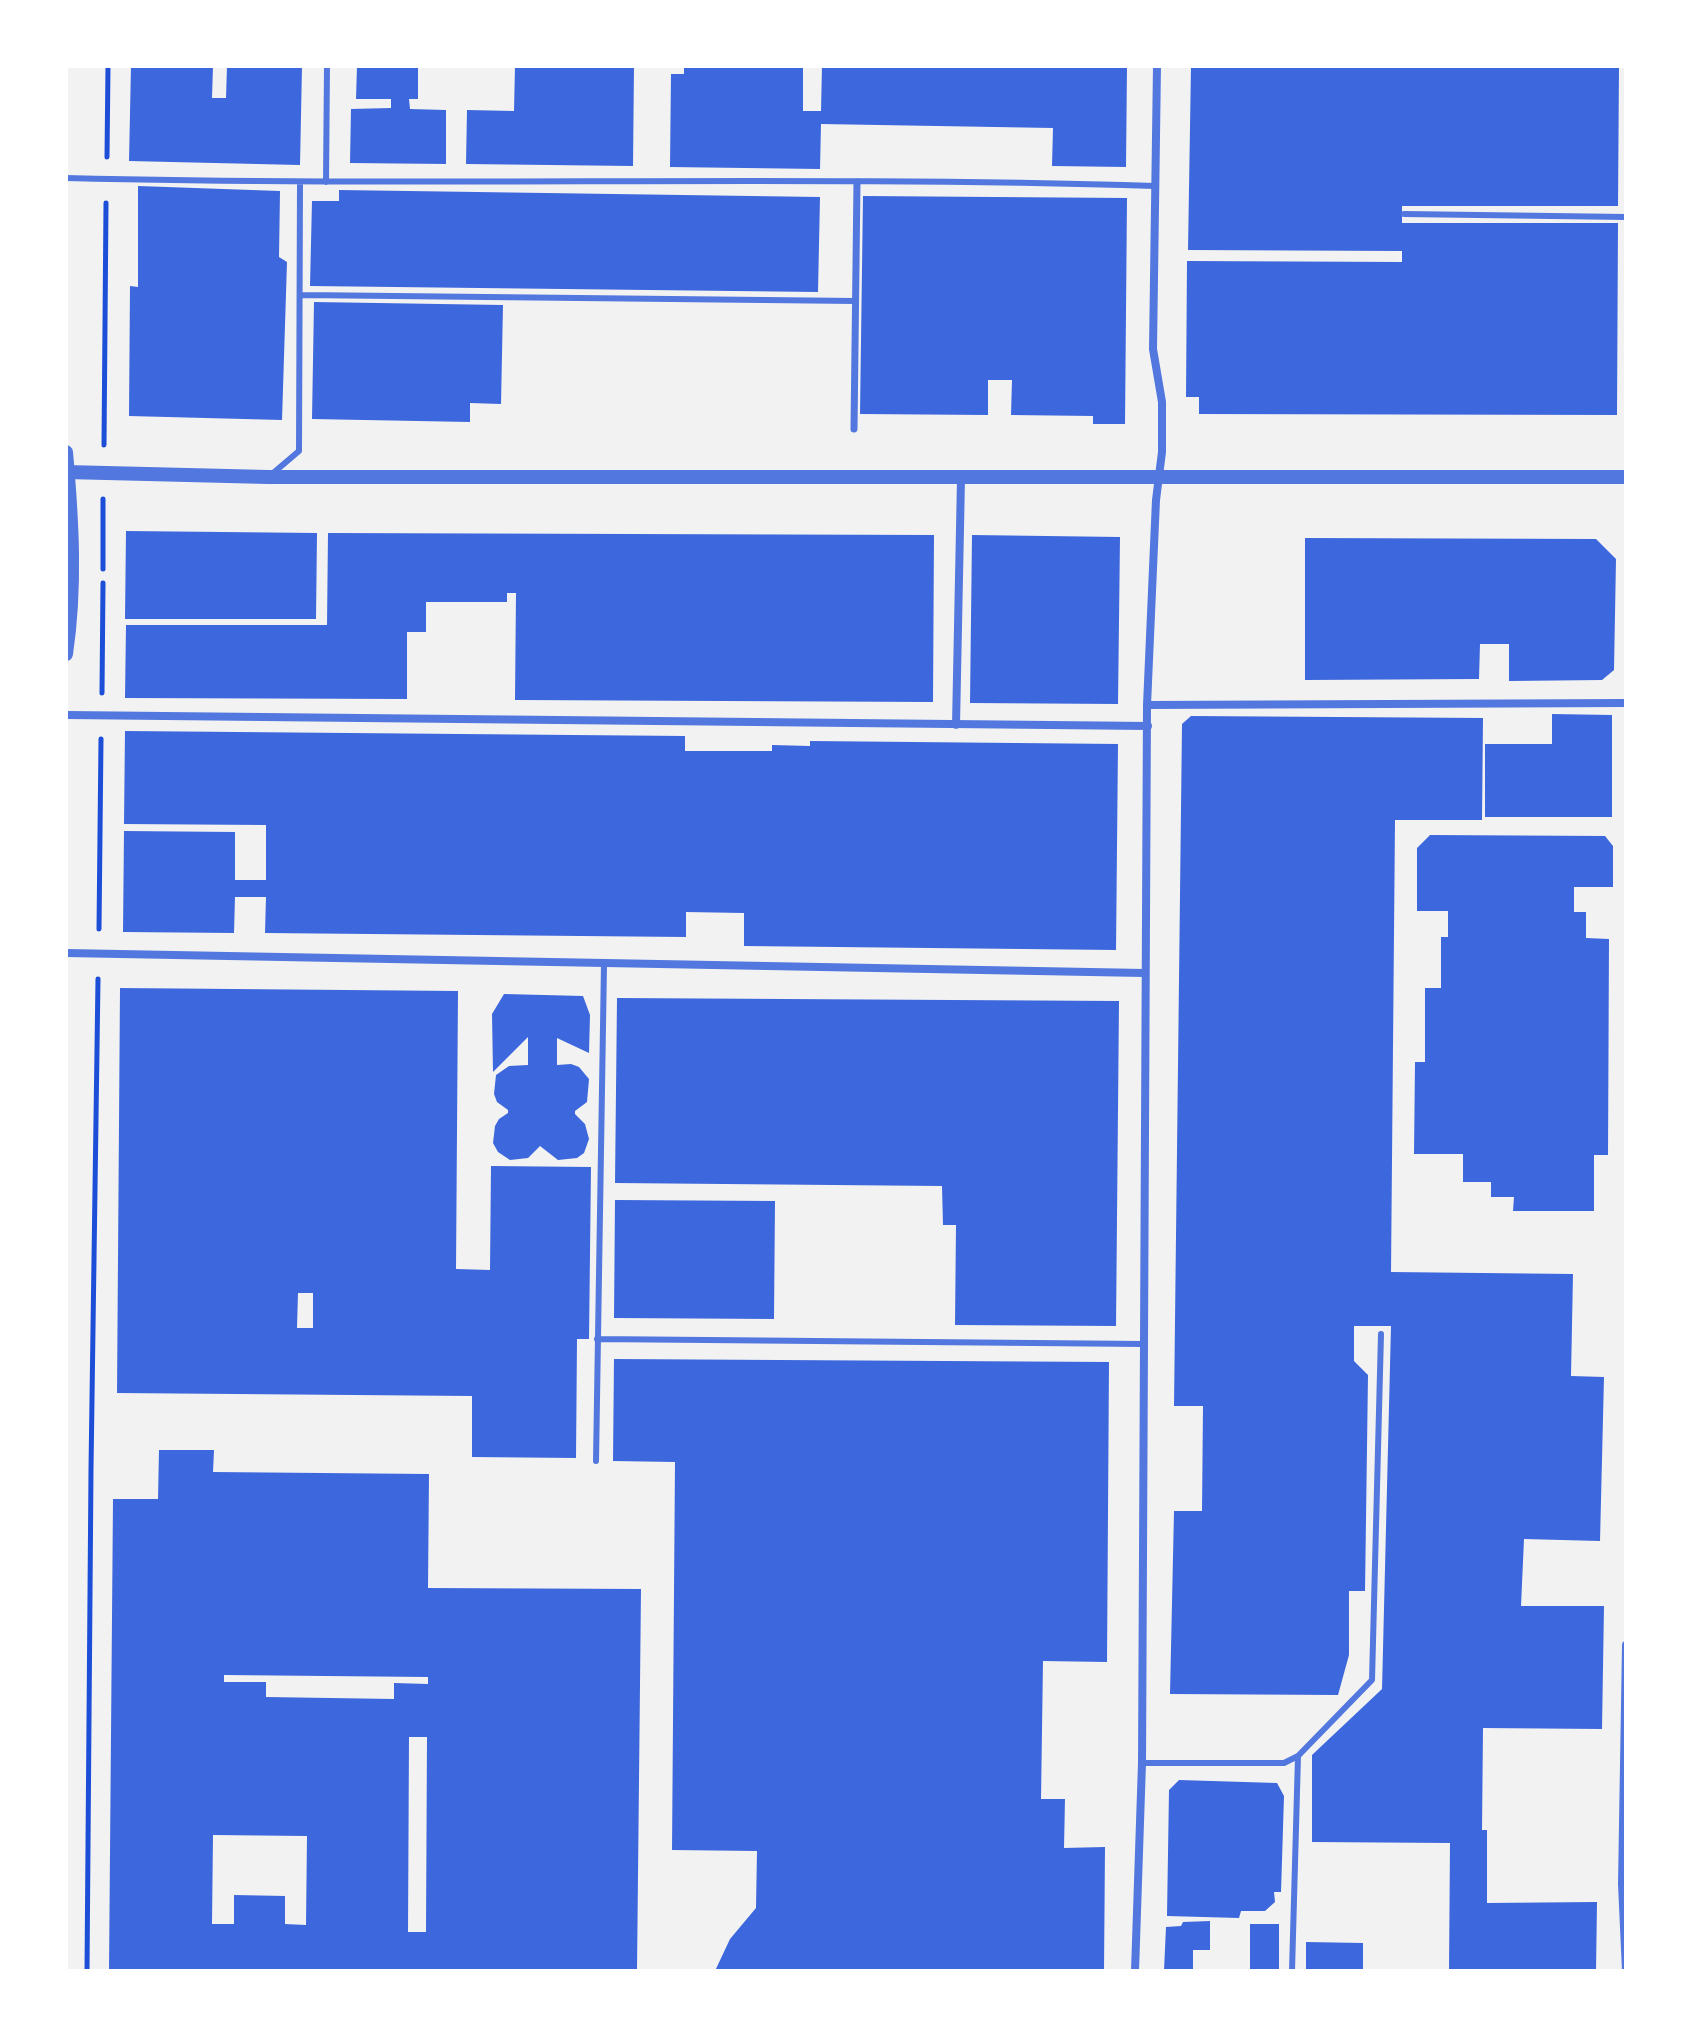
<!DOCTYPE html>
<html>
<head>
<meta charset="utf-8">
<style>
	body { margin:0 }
	#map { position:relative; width:1692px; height:2037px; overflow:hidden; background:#f2f2f2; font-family:Raleway,sans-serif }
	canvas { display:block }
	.frame { position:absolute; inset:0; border:68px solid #fff; pointer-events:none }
</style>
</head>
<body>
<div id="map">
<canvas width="1692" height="2037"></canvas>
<div class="frame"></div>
</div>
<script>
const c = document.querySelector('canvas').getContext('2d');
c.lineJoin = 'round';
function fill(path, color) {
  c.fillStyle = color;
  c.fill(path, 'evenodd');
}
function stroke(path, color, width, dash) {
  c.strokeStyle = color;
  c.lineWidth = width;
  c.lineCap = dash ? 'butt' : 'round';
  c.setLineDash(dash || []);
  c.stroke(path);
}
const building = new Path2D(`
	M 131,66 L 213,66 L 212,98 L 226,98 L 227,66 L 302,66 L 300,165 L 129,161 Z
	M 357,66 L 418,66 L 418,99 L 409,99 L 410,109 L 446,110 L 446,164 L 350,163 L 351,109 L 391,108 L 391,99 L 356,99 Z
	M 515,66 L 634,66 L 633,166 L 466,164 L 467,110 L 514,111 Z
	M 684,66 L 803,66 L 803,111 L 821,111 L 822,66 L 1127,66 L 1126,167 L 1052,166 L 1053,128 L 821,124 L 820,169 L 670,167 L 671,74 L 684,74 Z
	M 1191,66 L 1619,66 L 1618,206 L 1402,206 L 1402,223 L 1618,223 L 1617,415 L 1199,414 L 1199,397 L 1186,397 L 1187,261 L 1402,262 L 1402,251 L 1188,250 Z
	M 138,186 L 280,191 L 279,257 L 287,262 L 282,420 L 129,416 L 130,286 L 138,287 Z
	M 339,190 L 820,197 L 818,292 L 310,286 L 312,201 L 339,201 Z
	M 863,196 L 1127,198 L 1125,424 L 1093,424 L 1093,416 L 1011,415 L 1012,380 L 988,380 L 988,415 L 860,414 Z
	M 314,302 L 503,305 L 501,404 L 470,403 L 470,422 L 312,419 Z
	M 126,531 L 317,533 L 316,619 L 125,619 Z
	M 328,533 L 934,535 L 933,702 L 515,700 L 516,593 L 507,593 L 507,602 L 426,602 L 426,632 L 407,632 L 407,699 L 125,698 L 126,625 L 327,625 Z
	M 972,535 L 1120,537 L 1118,704 L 970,703 Z
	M 1305,538 L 1596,539 L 1616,559 L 1614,670 L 1602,680 L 1509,681 L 1509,644 L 1480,644 L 1479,679 L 1305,680 Z
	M 1552,714 L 1612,715 L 1612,817 L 1485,817 L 1485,744 L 1552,744 Z
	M 1191,716 L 1483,718 L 1482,820 L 1395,820 L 1391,1272 L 1573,1274 L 1571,1376 L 1604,1377 L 1600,1541 L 1524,1539 L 1521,1606 L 1604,1606 L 1602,1729 L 1483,1728 L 1482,1830 L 1487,1830 L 1487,1903 L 1597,1902 L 1596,1971 L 1449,1971 L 1450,1843 L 1312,1842 L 1312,1755 L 1382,1689 L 1391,1326 L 1354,1326 L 1354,1361 L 1368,1375 L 1365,1591 L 1349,1591 L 1349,1655 L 1338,1695 L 1170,1694 L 1174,1511 L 1202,1511 L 1203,1406 L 1174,1406 L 1182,724 Z
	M 125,731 L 685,736 L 685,751 L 772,751 L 772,745 L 810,746 L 810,741 L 1118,744 L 1116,950 L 744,946 L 744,913 L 686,912 L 686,937 L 265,933 L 266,897 L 235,897 L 234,933 L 123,932 L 124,831 L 235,832 L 235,880 L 266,880 L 266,825 L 124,824 Z
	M 1430,835 L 1605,836 L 1613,846 L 1613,887 L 1574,887 L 1574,912 L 1586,912 L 1586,938 L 1609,939 L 1608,1155 L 1594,1155 L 1594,1211 L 1513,1211 L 1514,1197 L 1491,1197 L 1491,1182 L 1463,1182 L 1463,1154 L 1414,1154 L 1415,1062 L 1425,1062 L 1425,988 L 1441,988 L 1441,937 L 1448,937 L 1448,911 L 1417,911 L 1417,848 Z
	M 120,988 L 458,991 L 456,1269 L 490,1270 L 491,1166 L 591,1167 L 589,1339 L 577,1339 L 576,1458 L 472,1457 L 472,1396 L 117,1393 ZM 298,1293 L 313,1293 L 313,1328 L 297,1328 Z
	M 504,994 L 583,996 L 590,1015 L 589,1053 L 557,1038 L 557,1065 L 571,1064 L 579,1067 L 589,1079 L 587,1102 L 575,1111 L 575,1114 L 585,1124 L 589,1139 L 584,1153 L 577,1158 L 558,1160 L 540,1146 L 528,1158 L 510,1160 L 498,1152 L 493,1143 L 495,1126 L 499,1119 L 508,1113 L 508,1110 L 497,1102 L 494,1094 L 496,1075 L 509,1066 L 528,1065 L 528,1037 L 493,1072 L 492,1014 Z
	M 617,998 L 1119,1001 L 1116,1326 L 955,1325 L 956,1225 L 943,1225 L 942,1186 L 615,1183 Z
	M 615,1200 L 775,1201 L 774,1319 L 614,1318 Z
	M 614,1359 L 1109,1362 L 1107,1662 L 1043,1661 L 1041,1799 L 1065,1799 L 1064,1848 L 1105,1847 L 1104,1971 L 715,1971 L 730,1939 L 756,1908 L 757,1851 L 672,1850 L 675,1462 L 613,1461 Z
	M 159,1450 L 214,1450 L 213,1472 L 429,1474 L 428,1588 L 641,1589 L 637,1971 L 109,1971 L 113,1499 L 158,1499 ZM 224,1675 L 428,1677 L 428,1684 L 394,1683 L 394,1699 L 266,1697 L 266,1682 L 224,1682 ZM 409,1737 L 427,1737 L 426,1932 L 408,1932 ZM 213,1835 L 307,1836 L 306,1925 L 285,1924 L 285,1896 L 234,1895 L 234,1924 L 212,1924 Z
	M 1179,1780 L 1277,1783 L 1284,1796 L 1281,1892 L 1274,1892 L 1275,1902 L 1265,1911 L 1241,1911 L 1239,1918 L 1167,1916 L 1169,1790 Z
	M 1210,1921 L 1210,1950 L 1193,1950 L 1193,1971 L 1164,1971 L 1166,1927 L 1181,1926 L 1183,1922 Z
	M 1250,1924 L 1279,1924 L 1279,1971 L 1250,1971 Z
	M 1306,1942 L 1363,1943 L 1363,1971 L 1306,1971 Z`);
const path = new Path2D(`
	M 107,157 L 108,66
	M 104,445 L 106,203
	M 103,569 L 103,499
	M 102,693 L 103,583
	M 99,929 L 101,739
	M 87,1971 L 91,1469 L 98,979`);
const service = new Path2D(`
	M 66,178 C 429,187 792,175 1155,186
	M 326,182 L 327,66
	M 1404,214 L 1626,217
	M 301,295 L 856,301
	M 272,474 L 299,451 L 300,182
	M 597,1339 L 1142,1344
	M 596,1461 L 604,964
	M 1142,1763 L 1284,1763 L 1298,1756 L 1372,1680 L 1381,1334
	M 1292,1971 L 1298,1756`);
const pedestrian = new Path2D(`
	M 854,429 L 857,182`);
const minor = new Path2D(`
	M 1147,705 L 1626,703
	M 66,715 L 1148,726
	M 956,725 L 961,479
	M 66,953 L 1144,973
	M 1135,1971 L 1142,1763 L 1147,705 L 1156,500 L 1162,452 L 1162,402 L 1153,349 L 1157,66
	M 1626,1971 L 1622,1884 L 1626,1645`);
const tertiary = new Path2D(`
	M 66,452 C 72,520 76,587 66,654
	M 66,472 L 268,477 L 1626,477`);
fill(building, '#3d67dc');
stroke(path, '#1d4ed8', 5);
stroke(service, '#5277de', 6);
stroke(pedestrian, '#5277de', 7);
stroke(minor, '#5277de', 8);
stroke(tertiary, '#5277de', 14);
</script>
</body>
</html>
